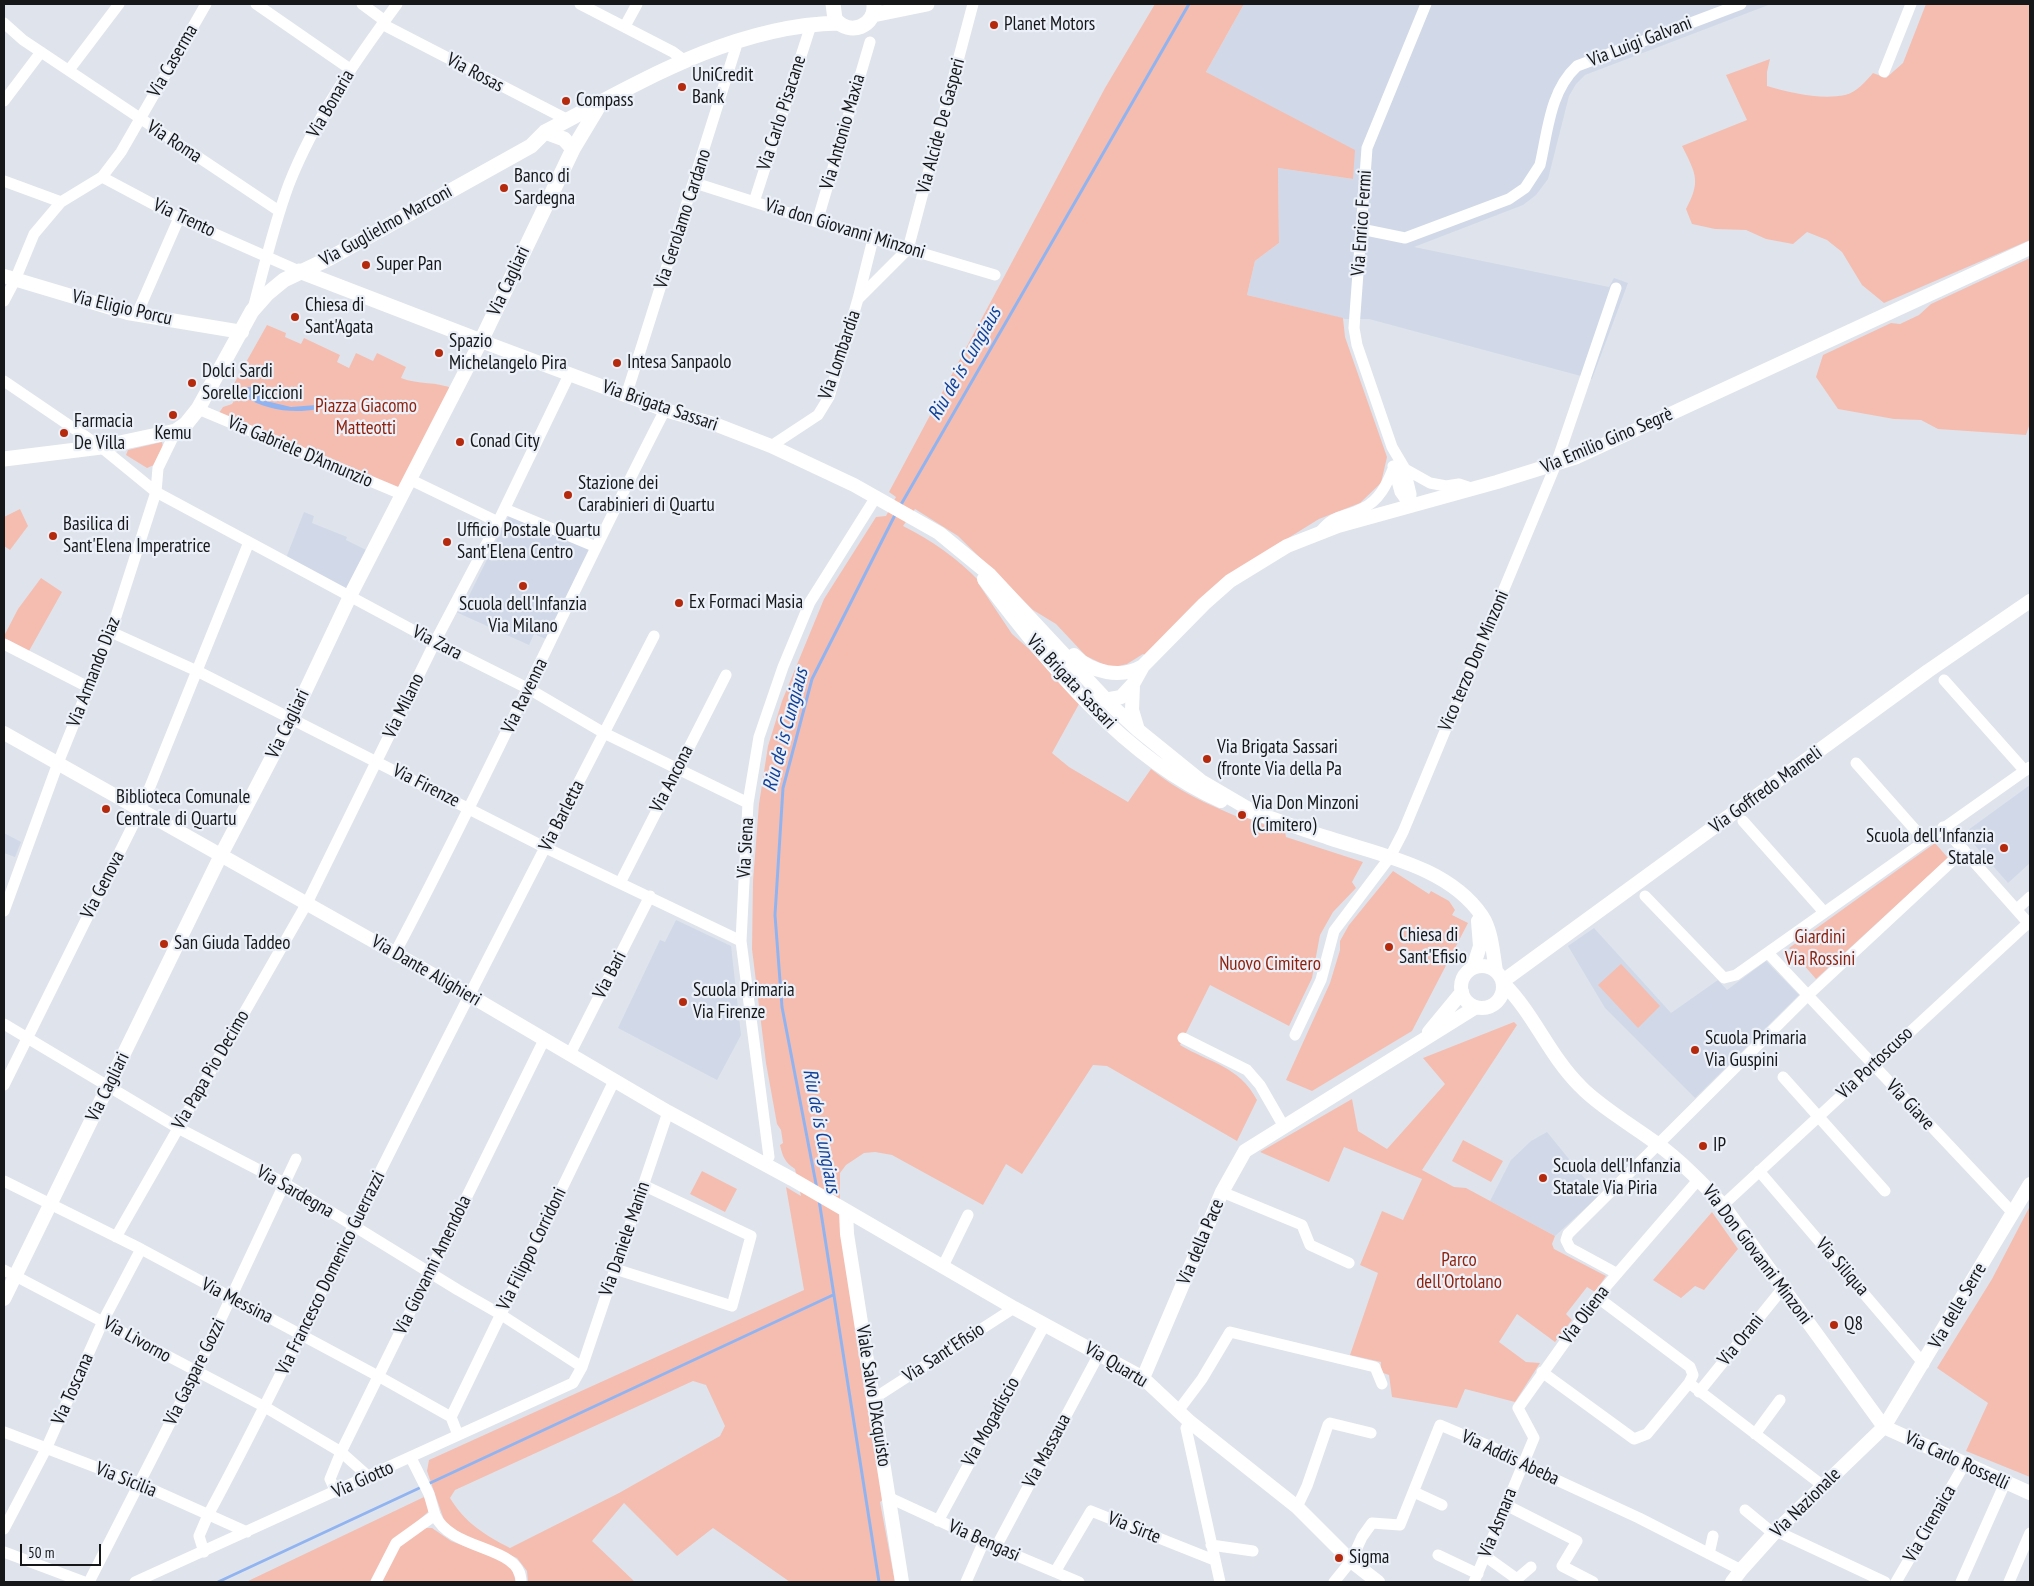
<!DOCTYPE html>
<html>
<head>
<meta charset="utf-8">
<style>
	body { margin:0 }
	#map { position:relative; width:2034px; height:1586px; overflow:hidden; background:#dfe4ec; font-family:"PT Sans Narrow",sans-serif }
	canvas { display:block }
	.frame { position:absolute; inset:0; border:5px solid #151719; pointer-events:none }
	.scale { position:absolute; left:20px; top:1544px; width:81px; height:22px; box-sizing:border-box; border:2px solid #151719; border-top:0; padding-left:6px; font-size:15px; line-height:18px; white-space:nowrap; color:#151719; -webkit-text-stroke:4px #ecf1f9; paint-order:stroke }
</style>
</head>
<body>
<div id="map">
<canvas width="2034" height="1586"></canvas>
<div class="frame"></div>
<div class="scale">50 m</div>
</div>
<script>
const c = document.querySelector('canvas').getContext('2d');
c.lineJoin = 'round';
function fill(path, color) {
  c.fillStyle = color;
  c.fill(path, 'evenodd');
}
function stroke(path, color, width, dash) {
  c.strokeStyle = color;
  c.lineWidth = width;
  c.lineCap = dash ? 'butt' : 'round';
  c.setLineDash(dash || []);
  c.stroke(path);
}
function drawText(font, color, halo, rows, align = 'center') {
  c.font = font + ' "PT Sans Narrow",sans-serif';
  c.lineWidth = 4.5;
  c.setLineDash([]);
  c.textBaseline = 'middle';
  c.strokeStyle = halo;
  c.fillStyle = color;
  for (const [text, x, y, turn = 0] of rows) {
    c.save();
    c.translate(x, y);
    c.rotate((+turn || 0) * Math.PI / 180);
    c.textAlign = isNaN(turn) ? turn : align;
    if (halo) c.strokeText(text, 0, 0);
    c.fillText(text, 0, 0);
    c.restore();
  }
}
const built = new Path2D(`
	M 1244,4 L 1771,4 L 1585,75 L 1576,84 L 1569,96 L 1548,179 L 1536,195 L 1523,205 L 1414,247 L 1609,287 L 1614,278 L 1628,283 L 1592,379 L 1369,319 L 1345,319 L 1247,295 L 1255,261 L 1279,243 L 1278,168 L 1353,179 L 1206,72 Z
	M 304,512 L 314,516 L 312,523 L 347,537 L 346,540 L 366,550 L 347,590 L 286,558 Z
	M 509,515 L 589,549 L 546,639 L 534,634 L 529,645 L 456,612 L 462,610 Z
	M 2030,785 L 2030,863 L 2008,883 L 1964,833 Z
	M 4,833 L 21,842 L 15,857 L 4,853 Z
	M 676,920 L 731,946 L 741,1035 L 717,1080 L 618,1028 L 660,940 L 665,942 Z
	M 1594,928 L 1671,1013 L 1718,980 L 1727,990 L 1766,961 L 1799,995 L 1695,1098 L 1605,1008 L 1568,946 Z
	M 1547,1132 L 1599,1196 L 1555,1236 L 1490,1201 L 1511,1160 L 1531,1141 Z`);
const green = new Path2D(`
	M 1155,4 L 1244,4 L 1206,72 L 1355,150 L 1353,179 L 1278,168 L 1279,243 L 1255,261 L 1247,295 L 1343,318 L 1345,337 L 1387,457 L 1381,483 L 1360,503 L 1319,519 L 1222,579 L 1145,655 L 1143,654 L 1127,664 L 1119,666 L 1107,666 L 1086,656 L 1056,624 L 1033,610 L 958,536 L 915,509 L 903,526 C 933,541 957,558 980,582 L 978,583 L 1012,634 L 1028,648 L 1079,704 L 1052,753 L 1069,767 L 1128,802 L 1151,769 C 1178,791 1207,804 1238,817 L 1239,815 L 1285,832 L 1286,837 L 1363,862 L 1352,882 L 1356,888 L 1333,912 L 1320,935 L 1312,978 L 1289,1026 L 1210,985 L 1180,1045 C 1210,1063 1239,1066 1257,1100 L 1237,1141 L 1107,1066 L 1093,1065 L 1022,1174 L 1006,1164 L 983,1205 L 892,1155 L 875,1152 L 864,1153 L 846,1165 L 840,1173 L 840,1222 L 886,1497 L 880,1502 L 895,1582 L 790,1582 L 713,1528 L 677,1556 L 624,1503 L 592,1541 L 635,1582 L 528,1582 L 527,1571 L 517,1558 L 468,1538 L 445,1523 L 427,1471 L 429,1460 L 804,1290 L 786,1187 L 801,1196 L 795,1169 C 785,1162 783,1158 780,1145 L 783,1143 L 781,1130 L 777,1124 L 766,1063 L 752,949 L 753,881 L 759,804 L 768,746 L 782,701 L 824,599 L 876,517 L 886,516 L 896,497 L 889,492 L 1105,88 ZM 693,1381 L 706,1385 L 725,1426 L 720,1436 L 619,1493 L 510,1548 C 485,1535 465,1523 450,1498 L 455,1490 Z
	M 1926,4 L 2030,4 L 2030,240 L 1884,303 L 1862,285 L 1842,252 L 1827,240 L 1807,232 L 1793,244 L 1766,239 L 1746,230 L 1715,229 L 1692,224 L 1686,209 C 1701,181 1696,174 1682,146 L 1747,120 L 1726,75 L 1770,59 L 1767,72 L 1767,86 C 1791,93 1821,100 1845,95 C 1856,93 1866,81 1873,73 L 1886,78 L 1903,63 Z
	M 2030,258 L 2030,423 L 2026,435 L 1938,429 L 1921,420 L 1894,419 L 1838,409 L 1816,377 L 1823,355 L 1891,323 L 1900,324 L 1919,315 L 1931,304 Z
	M 267,325 L 286,333 L 285,337 L 301,344 L 304,338 L 340,355 L 337,362 L 349,368 L 356,353 L 373,361 L 377,353 L 406,367 L 401,378 C 419,385 436,381 454,389 L 401,490 L 219,413 L 223,407 L 232,404 L 235,399 L 231,389 Z
	M 162,442 L 163,447 L 154,465 L 147,468 L 126,455 L 128,450 Z
	M 20,509 L 28,526 L 10,550 L 4,546 L 4,517 Z
	M 41,578 L 62,592 L 29,651 L 4,638 L 4,636 L 18,609 Z
	M 1935,843 L 1948,858 L 1816,979 L 1789,948 Z
	M 1393,871 L 1429,894 L 1431,891 L 1449,901 L 1455,910 L 1452,915 L 1468,923 L 1412,1031 L 1312,1091 L 1286,1080 L 1330,983 L 1340,950 L 1340,941 L 1349,925 Z
	M 1621,964 L 1660,1006 L 1638,1028 L 1598,985 Z
	M 1514,1022 L 1517,1025 L 1422,1170 L 1454,1187 L 1466,1188 L 1555,1236 L 1552,1244 L 1554,1249 L 1606,1276 L 1595,1292 L 1587,1287 L 1566,1314 L 1572,1320 L 1555,1342 L 1517,1314 L 1499,1342 L 1526,1362 L 1540,1363 L 1515,1402 L 1465,1389 L 1457,1408 L 1392,1397 L 1389,1375 L 1380,1372 L 1381,1362 L 1350,1355 L 1378,1273 L 1360,1265 L 1382,1211 L 1403,1220 L 1422,1179 L 1344,1147 L 1329,1182 L 1260,1152 L 1352,1099 L 1358,1131 L 1387,1149 L 1445,1084 L 1423,1058 Z
	M 1463,1140 L 1503,1161 L 1491,1182 L 1452,1161 Z
	M 702,1171 L 737,1189 L 725,1212 L 690,1194 Z
	M 2030,1206 L 2030,1477 L 1966,1451 L 1988,1403 L 1937,1368 L 1992,1279 Z
	M 1712,1212 L 1738,1249 L 1704,1290 L 1695,1286 L 1681,1298 L 1653,1280 Z
	M 424,1497 L 429,1506 L 428,1512 L 390,1545 L 371,1582 L 246,1582 Z
	M 424,1528 L 432,1528 L 451,1541 L 503,1561 L 512,1569 L 516,1582 L 380,1582 L 398,1548 Z`);
const water = new Path2D(`
	M 248,387 L 262,388 L 262,400 L 291,407 L 316,405 L 317,409 C 294,414 264,410 244,396 L 244,390 Z`);
const stream = new Path2D(`
	M 899,508 L 1189,4
	M 817,1189 L 782,1007 L 775,915 L 783,788 L 812,679 L 896,513
	M 819,1200 L 879,1582
	M 218,1582 L 833,1295`);
const minor = new Path2D(`
	M 256,4 L 350,69
	M 362,4 L 385,21
	M 580,4 L 673,52 L 685,61
	M 1426,4 L 1367,148 L 1354,328 L 1357,345 L 1392,447 L 1405,469 L 1430,483 L 1446,486 L 1459,484 L 1474,489
	M 4,23 L 23,40 L 279,211
	M 382,24 L 568,120
	M 625,26 L 637,4
	M 69,70 L 119,4
	M 1884,72 L 1911,4
	M 4,101 L 41,52
	M 102,177 L 179,218 L 299,271
	M 4,181 L 61,202
	M 695,183 L 817,222 L 995,275
	M 754,202 L 811,25
	M 817,222 L 870,42
	M 1361,229 L 1405,238 L 1509,199 L 1525,188 L 1540,165 C 1548,130 1550,91 1577,66 L 1741,4
	M 858,299 L 908,249 L 973,4
	M 4,301 L 15,280 L 34,234 L 61,202 L 102,177 L 121,152 L 206,4
	M 253,309 C 264,267 274,224 289,184 C 315,118 356,60 397,4
	M 137,314 L 179,218
	M 4,381 L 101,447 L 156,492 L 435,642 L 529,689 L 604,733 L 748,803
	M 626,396 L 736,47 L 734,42
	M 198,409 L 401,494
	M 771,446 L 818,415 L 829,397 L 858,299 L 873,239
	M 1393,466 L 1400,492 L 1410,506
	M 1405,469 L 1411,494 L 1410,506
	M 409,479 L 498,522
	M 505,509 L 596,547
	M 1320,532 C 1335,513 1344,518 1363,508 C 1379,501 1387,484 1393,469
	M 111,632 L 197,671 L 546,848 L 741,941
	M 4,644 L 88,687
	M 1944,680 L 2025,771
	M 1856,763 L 1925,841
	M 1743,821 L 1824,912
	M 1943,827 L 2030,925
	M 620,883 L 726,675
	M 1645,896 L 1724,978 L 1736,975 L 2030,767
	M 2017,909 L 2030,897
	M 4,911 L 58,763 L 111,632 L 156,492 L 158,468 L 176,431
	M 395,953 C 490,774 572,590 665,410
	M 1768,953 L 2012,1212
	M 4,1024 L 178,1128 L 284,1183 L 458,1290 L 500,1314 L 582,1367
	M 1295,1035 L 1321,980 L 1334,931 L 1390,857 L 1403,832 L 1556,464 L 1616,288
	M 1183,1038 L 1247,1070 L 1260,1085 L 1283,1125
	M 570,1054 L 650,896
	M 1783,1077 L 1885,1191
	M 4,1085 L 141,809 L 249,542
	M 763,1164 L 769,1157 L 741,941 L 748,803 L 759,737 L 783,667 L 810,602 L 876,497
	M 1759,1171 L 1924,1364
	M 4,1181 L 141,1249 L 378,1376 L 451,1417 L 458,1435
	M 1222,1192 L 1302,1225 L 1310,1245 L 1349,1263
	M 1723,1205 L 2028,923
	M 116,1237 L 307,903 L 437,638 L 498,522 L 569,375
	M 943,1266 L 968,1215
	M 615,1269 L 732,1306 L 751,1236 L 643,1185
	M 4,1270 L 265,1407 L 341,1452 L 369,1477
	M 1616,1273 L 1570,1248 L 1566,1240 L 1568,1234 L 1808,995 L 1964,850
	M 1542,1372 L 1634,1439 L 1647,1434 L 1689,1383 L 1693,1375 L 1690,1367 L 1597,1297
	M 1689,1383 L 1822,1485
	M 1699,1392 L 1783,1288
	M 873,1399 L 1014,1308
	M 1178,1411 L 1202,1379 L 1230,1332 L 1375,1367 L 1382,1384
	M 451,1417 L 614,1081
	M 1190,1422 L 1186,1428 L 1220,1582
	M 4,1432 L 140,1484 L 247,1532
	M 1755,1434 L 1780,1400
	M 336,1492 L 330,1479 L 341,1452 L 544,1040
	M 1414,1492 L 1442,1505
	M 890,1498 L 996,1547 L 1079,1582
	M 1506,1505 L 1577,1541 L 1562,1566 L 1593,1582
	M 1297,1507 L 1307,1486 L 1328,1425 L 1330,1423 L 1371,1433
	M 1745,1510 L 1774,1534
	M 435,1515 C 451,1552 522,1545 521,1582
	M 938,1521 L 1045,1324
	M 4,1529 L 46,1449 L 103,1321 L 141,1249
	M 1776,1531 L 1885,1582
	M 1211,1545 L 1253,1551
	M 996,1547 L 1099,1354
	M 4,1552 L 84,1582
	M 204,1552 L 199,1536 L 208,1515 C 272,1397 328,1276 388,1156 C 475,982 565,809 654,636
	M 1709,1554 L 1713,1536
	M 1438,1555 L 1478,1574
	M 1485,1556 L 1517,1579 L 1531,1567
	M 1055,1572 L 1091,1511 L 1214,1560
	M 89,1582 L 196,1372 L 296,1159
	M 135,1582 L 573,1383 L 582,1367 L 668,1112
	M 376,1582 L 396,1543 L 435,1515 L 429,1494 L 411,1458
	M 966,1582 L 984,1541
	M 1334,1582 L 1351,1561 L 1362,1537 L 1372,1523 L 1400,1525 L 1440,1425 L 1494,1448 L 1522,1464 L 1639,1518 L 1741,1570
	M 1474,1582 L 1534,1438 L 1518,1408 L 1597,1297 L 1698,1180
	M 1896,1582 L 1964,1465
	M 1961,1582 L 2005,1483
	M 2009,1582 L 2030,1533`);
const tertiary = new Path2D(`
	M 4,276 L 128,313 L 242,332
	M 984,579 C 1046,662 1125,759 1221,801
	M 1042,653 L 1054,656 L 1065,667
	M 1074,655 C 1092,673 1121,679 1143,666
	M 1133,684 L 1132,710 L 1138,730
	M 1099,701 L 1121,697 L 1133,684 L 1143,666 L 1204,604 L 1230,581 L 1287,546 L 1338,526 L 1497,482 L 1577,457 L 2030,248
	M 4,733 L 469,995 L 668,1112 L 792,1179 L 1014,1308 L 1143,1378 L 1190,1422 L 1297,1507 L 1351,1561 L 1378,1582
	M 1246,810 C 1274,819 1301,829 1329,838 C 1380,855 1449,867 1482,916 C 1492,931 1493,954 1496,971
	M1461 987a21 21 0 1 1 42 0a21 21 0 1 1-42 0Z
	M 1473,968 L 1480,946 L 1478,921
	M 1503,981 L 1928,671 L 2030,601
	M 1503,983 C 1535,1015 1548,1054 1580,1086 C 1599,1106 1633,1126 1656,1143 C 1681,1161 1702,1183 1723,1205 L 1884,1427 L 2030,1493
	M 1429,1032 L 1462,992
	M 846,1211 L 847,1234 L 902,1582
	M 4,1299 L 221,855 L 292,719 L 353,590 L 481,341 L 665,410 L 717,425 L 771,446 L 854,485 L 939,533 L 990,575 L 1113,707 L 1138,730 L 1201,781 L 1254,812
	M 1143,1378 L 1222,1192 L 1245,1151 L 1476,1007
	M 1732,1582 L 1741,1570 L 1776,1531 L 1884,1427 L 2030,1184`);
const secondary = new Path2D(`
	M 833,4 L 835,19 C 850,37 876,26 874,4
	M 873,15 L 927,4
	M 545,132 L 564,139 L 573,149
	M 299,271 L 481,341 L 573,149 L 600,104
	M 4,459 L 101,447 L 176,431 L 186,424 L 198,409 L 252,311 L 267,294 L 284,280 L 330,258 L 531,146 L 545,132 C 638,83 731,26 838,23`);
const markers = [
	[994,25,5,"#b5290d"],
	[682,87,5,"#b5290d"],
	[566,101,5,"#b5290d"],
	[504,188,5,"#b5290d"],
	[366,265,5,"#b5290d"],
	[295,317,5,"#b5290d"],
	[439,353,5,"#b5290d"],
	[617,363,5,"#b5290d"],
	[192,383,5,"#b5290d"],
	[173,415,5,"#b5290d"],
	[64,433,5,"#b5290d"],
	[460,442,5,"#b5290d"],
	[568,495,5,"#b5290d"],
	[53,536,5,"#b5290d"],
	[447,542,5,"#b5290d"],
	[523,586,5,"#b5290d"],
	[679,603,5,"#b5290d"],
	[1207,759,5,"#b5290d"],
	[106,809,5,"#b5290d"],
	[1242,815,5,"#b5290d"],
	[2004,848,5,"#b5290d"],
	[164,944,5,"#b5290d"],
	[1389,947,5,"#b5290d"],
	[683,1002,5,"#b5290d"],
	[1695,1050,5,"#b5290d"],
	[1703,1146,5,"#b5290d"],
	[1543,1178,5,"#b5290d"],
	[1834,1325,5,"#b5290d"],
	[1339,1558,5,"#b5290d"]
];
const poiNames = [
	["Planet Motors",1004,25],
	["UniCredit",692,76],
	["Bank",692,98],
	["Compass",576,101],
	["Banco di",514,177],
	["Sardegna",514,199],
	["Super Pan",376,265],
	["Chiesa di",305,306],
	["Sant'Agata",305,328],
	["Spazio",449,342],
	["Michelangelo Pira",449,364],
	["Intesa Sanpaolo",627,363],
	["Dolci Sardi",202,372],
	["Sorelle Piccioni",202,394],
	["Farmacia",74,422],
	["De Villa",74,444],
	["Kemu",173,434,"center"],
	["Conad City",470,442],
	["Stazione dei",578,484],
	["Carabinieri di Quartu",578,506],
	["Basilica di",63,525],
	["Sant'Elena Imperatrice",63,547],
	["Ufficio Postale Quartu",457,531],
	["Sant'Elena Centro",457,553],
	["Ex Formaci Masia",689,603],
	["Scuola dell'Infanzia",523,605,"center"],
	["Via Milano",523,627,"center"],
	["Via Brigata Sassari",1217,748],
	["(fronte Via della Pa",1217,770],
	["Biblioteca Comunale",116,798],
	["Centrale di Quartu",116,820],
	["Via Don Minzoni",1252,804],
	["(Cimitero)",1252,826],
	["Scuola dell'Infanzia",1994,837,"right"],
	["Statale",1994,859,"right"],
	["Chiesa di",1399,936],
	["Sant'Efisio",1399,958],
	["San Giuda Taddeo",174,944],
	["Scuola Primaria",693,991],
	["Via Firenze",693,1013],
	["Scuola Primaria",1705,1039],
	["Via Guspini",1705,1061],
	["IP",1713,1146],
	["Scuola dell'Infanzia",1553,1167],
	["Statale Via Piria",1553,1189],
	["Q8",1844,1325],
	["Sigma",1349,1558]
];
const streetNames = [
	["Via Luigi Galvani",1640,42,-21],
	["Via Caserma",173,61,-60],
	["Via Rosas",475,73,28],
	["Via Bonaria",331,104,-60],
	["Via Carlo Pisacane",782,113,-72],
	["Via Alcide De Gasperi",941,126,-75],
	["Via Antonio Maxia",843,132,-74],
	["Via Roma",174,142,33],
	["Via Trento",184,218,25],
	["Via Gerolamo Cardano",683,219,-72],
	["Via Enrico Fermi",1362,223,-86],
	["Via Guglielmo Marconi",386,226,-29],
	["Via don Giovanni Minzoni",845,229,17],
	["Via Cagliari",509,281,-65],
	["Via Eligio Porcu",122,308,13],
	["Via Lombardia",840,355,-71],
	["Via Brigata Sassari",660,406,19],
	["Via Emilio Gino Segrè",1607,441,-23],
	["Via Gabriele D'Annunzio",300,452,23],
	["Via Zara",437,643,27],
	["Vico terzo Don Minzoni",1474,661,-67],
	["Via Armando Diaz",94,672,-69],
	["Via Brigata Sassari",1071,682,47],
	["Via Ravenna",525,696,-64],
	["Via Milano",404,706,-64],
	["Via Cagliari",288,724,-64],
	["Via Ancona",672,779,-63],
	["Via Firenze",426,786,27],
	["Via Goffredo Mameli",1766,790,-36],
	["Via Barletta",562,816,-63],
	["Via Siena",746,848,-87],
	["Via Genova",103,885,-63],
	["Via Dante Alighieri",426,971,30],
	["Via Bari",610,975,-63],
	["Via Portoscuso",1875,1063,-43],
	["Via Papa Pio Decimo",211,1070,-60],
	["Via Cagliari",108,1087,-64],
	["Via Giave",1910,1105,47],
	["Via Sardegna",295,1192,30],
	["Via Daniele Manin",625,1239,-71],
	["Via della Pace",1201,1242,-67],
	["Via Filippo Corridoni",532,1249,-64],
	["Via Don Giovanni Minzoni",1757,1255,53],
	["Via Giovanni Amendola",433,1265,-64],
	["Via Siliqua",1842,1267,49],
	["Via Francesco Domenico Guerrazzi",331,1273,-64],
	["Via Messina",237,1301,27],
	["Via delle Serre",1958,1306,-60],
	["Via Oliena",1585,1315,-53],
	["Via Livorno",137,1340,29],
	["Via Orani",1741,1340,-51],
	["Via Sant'Efisio",944,1353,-33],
	["Via Quartu",1116,1365,31],
	["Via Gaspare Gozzi",195,1372,-64],
	["Via Toscana",73,1389,-66],
	["Viale Salvo D'Acquisto",873,1396,81],
	["Via Mogadiscio",991,1422,-61],
	["Via Massaua",1047,1451,-62],
	["Via Addis Abeba",1510,1458,25],
	["Via Carlo Rosselli",1957,1461,25],
	["Via Sicilia",126,1480,22],
	["Via Giotto",363,1480,-24],
	["Via Nazionale",1806,1503,-45],
	["Via Asmara",1498,1523,-68],
	["Via Cirenaica",1930,1524,-60],
	["Via Sirte",1134,1528,22],
	["Via Bengasi",984,1541,24]
];
const parkNames = [
	["Piazza Giacomo",366,407],
	["Matteotti",366,429],
	["Giardini",1820,938],
	["Via Rossini",1820,960],
	["Nuovo Cimitero",1270,965],
	["Parco",1459,1261],
	["dell'Ortolano",1459,1283]
];
const waterNames = [
	["Riu de is Cungiaus",965,364,-60],
	["Riu de is Cungiaus",786,730,-75],
	["Riu de is Cungiaus",821,1131,79]
];
fill(built, '#d1d9e8');
fill(green, '#f5bdb0');
fill(water, '#91b4f1');
stroke(stream, '#91b4f1', 3);
stroke(minor, '#fff', 11);
stroke(tertiary, '#fff', 14);
stroke(secondary, '#fff', 15);
for (const [x, y, r, color] of markers) {
  const dot = new Path2D();
  dot.arc(x, y, r, 0, 2 * Math.PI);
  c.fillStyle = color;
  c.fill(dot);
  stroke(dot, '#ecf1f9', 2);
}
drawText('19px', '#151719', '#ecf1f9', poiNames, 'left');
drawText('19px', '#151719', '#ecf1f9', streetNames);
drawText('19px', '#8f1f0a', '#ecf1f9', parkNames);
drawText('italic 20px', '#134097', '#ecf1f9', waterNames);
</script>
</body>
</html>
